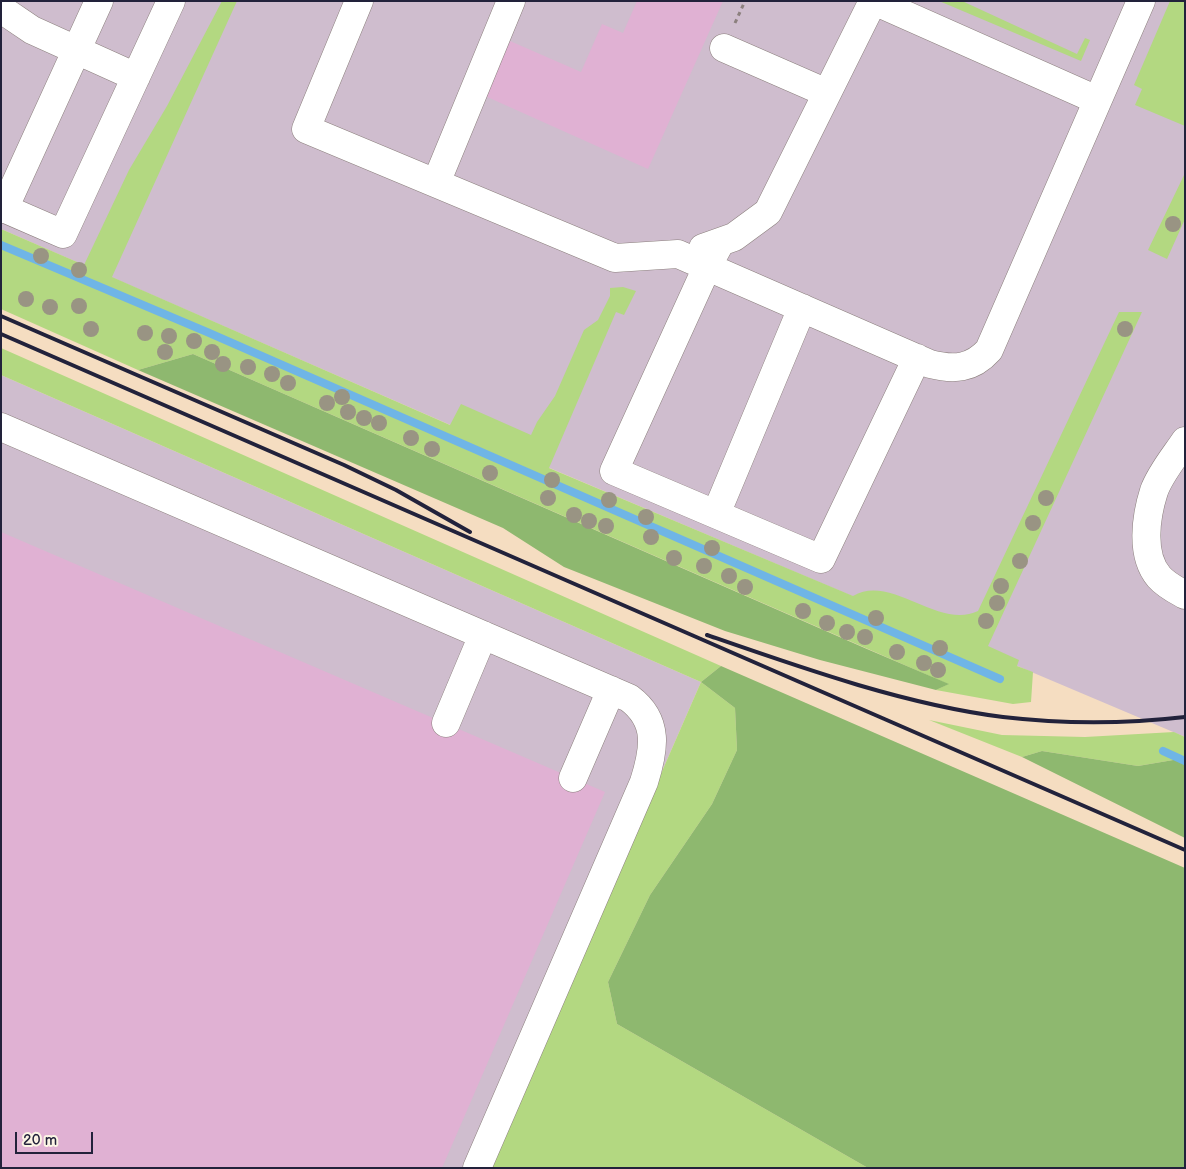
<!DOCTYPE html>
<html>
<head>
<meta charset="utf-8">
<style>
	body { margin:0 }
	#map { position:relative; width:1186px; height:1169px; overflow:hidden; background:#f5ddc1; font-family:"Balsamiq Sans",sans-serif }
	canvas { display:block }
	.frame { position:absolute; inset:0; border:2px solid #22223b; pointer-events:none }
	.scale { position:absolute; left:15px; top:1132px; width:78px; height:22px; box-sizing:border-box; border:2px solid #22223b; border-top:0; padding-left:6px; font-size:15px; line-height:18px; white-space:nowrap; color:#22223b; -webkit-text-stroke:4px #fcf5e5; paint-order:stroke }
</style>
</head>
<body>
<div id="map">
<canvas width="1186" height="1169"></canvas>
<div class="frame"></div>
<div class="scale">20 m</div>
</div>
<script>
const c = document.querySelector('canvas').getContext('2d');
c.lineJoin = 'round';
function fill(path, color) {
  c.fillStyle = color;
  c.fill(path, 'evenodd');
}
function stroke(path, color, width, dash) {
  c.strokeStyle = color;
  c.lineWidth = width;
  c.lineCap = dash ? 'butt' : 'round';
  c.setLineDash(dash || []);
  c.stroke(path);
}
const industrial = new Path2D(`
	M 1,1 L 1185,1 L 1185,737 L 526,458 L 1,229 Z
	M 1,375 L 701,682 L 489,1168 L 1,1168 Z`);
const green = new Path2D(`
	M 222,1 L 237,1 L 112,277 L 450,425 L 461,404 L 531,435 L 537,422 L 555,396 L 584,330 L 598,320 L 610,296 L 610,288 L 623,287 L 636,291 L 624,315 L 616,312 L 549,468 L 853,596 C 891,573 938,630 978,611 L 1119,312 L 1142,312 L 988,646 L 1019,660 L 1017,666 L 1033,672 L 1031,702 L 1013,704 L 936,690 L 948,684 L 193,354 L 138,370 L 1,309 L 1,229 L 84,265 L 129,170 L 167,106 Z
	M 939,1 L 962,1 L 1077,54 L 1085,38 L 1090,40 L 1081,61 Z
	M 1170,1 L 1185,1 L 1185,126 L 1135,105 L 1142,89 L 1134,85 Z
	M 1185,173 L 1185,219 L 1167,259 L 1148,250 Z
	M 1,348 L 721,666 L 701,682 L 735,708 L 737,750 L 712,804 L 650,895 L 608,982 L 617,1024 L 868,1168 L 489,1168 L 701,682 L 1,375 Z
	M 929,720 L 1002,735 L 1085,737 L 1174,732 L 1185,737 L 1185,758 L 1138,766 L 1042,751 L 1022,757 Z`);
const forest = new Path2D(`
	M 193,354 L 867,649 L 949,684 L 936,690 L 820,660 L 725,631 L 564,567 L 503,528 L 138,370 Z
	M 721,666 L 1185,868 L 1185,1168 L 868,1168 L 617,1024 L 608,982 L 650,895 L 712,804 L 737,750 L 735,708 L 701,682 Z
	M 1042,751 L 1138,766 L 1185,758 L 1185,838 L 1022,757 Z`);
const stream = new Path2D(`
	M 1,245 L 207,332 L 1000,679
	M 1163,751 L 1185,761`);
const building = new Path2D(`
	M 637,1 L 723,1 L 648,169 L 485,96 L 510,41 L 581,72 L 602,24 L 623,33 Z
	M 1,532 L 605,792 L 442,1168 L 1,1168 Z`);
const path = new Path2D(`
	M 735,23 L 745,1`);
const minor = new Path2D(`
	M 359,1 L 306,129 L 615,258 L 678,254 L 930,364 C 954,370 972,369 989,350 L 1141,1
	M 874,1 L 1097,100
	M 1,9 L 32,30 L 136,77
	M 724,48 L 827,93
	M 436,183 L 511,1
	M 1,207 L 63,234 L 171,1
	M 4,209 L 99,1
	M 720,243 L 707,267 L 614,471 L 821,559 L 917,358
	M 703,248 L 734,237 L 768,212 L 873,1
	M 1,427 L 629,698 C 660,721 654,750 644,782 L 477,1168
	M 1185,441 C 1175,456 1160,474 1154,491 C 1146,516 1140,555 1159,577 C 1166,585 1176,590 1185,595
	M 716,514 L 802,308
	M 446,723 L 483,635
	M 573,778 L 611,690`);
const rail = new Path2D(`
	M 1,316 L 344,465 L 396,490 L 470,532
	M 1,334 L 1185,850
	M 707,635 C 799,667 906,705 1003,717 C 1063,724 1124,724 1185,717`);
const trees = [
	[1173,224],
	[41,256],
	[79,270],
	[26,299],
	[79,306],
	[50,307],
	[91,329],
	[1125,329],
	[145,333],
	[169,336],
	[194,341],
	[165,352],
	[212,352],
	[223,364],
	[248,367],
	[272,374],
	[288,383],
	[342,397],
	[327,403],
	[348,412],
	[364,418],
	[379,423],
	[411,438],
	[432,449],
	[490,473],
	[552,480],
	[548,498],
	[1046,498],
	[609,500],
	[574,515],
	[646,517],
	[589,521],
	[1033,523],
	[606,526],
	[651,537],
	[712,548],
	[674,558],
	[1020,561],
	[704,566],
	[729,576],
	[1001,586],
	[745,587],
	[997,603],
	[803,611],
	[876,618],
	[986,621],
	[827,623],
	[847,632],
	[865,637],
	[940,648],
	[897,652],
	[924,663],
	[938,670]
];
fill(industrial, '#cfbdce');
fill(green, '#b3d881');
fill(forest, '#8eb86f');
stroke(stream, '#6fb5e6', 8);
fill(building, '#e0b1d3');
stroke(minor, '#8c807e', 29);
stroke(path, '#8c807e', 3, [4, 4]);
stroke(minor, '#fff', 28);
stroke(rail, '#22223b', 4);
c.fillStyle = '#999483';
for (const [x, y] of trees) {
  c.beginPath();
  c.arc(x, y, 8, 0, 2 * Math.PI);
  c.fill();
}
</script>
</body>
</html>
